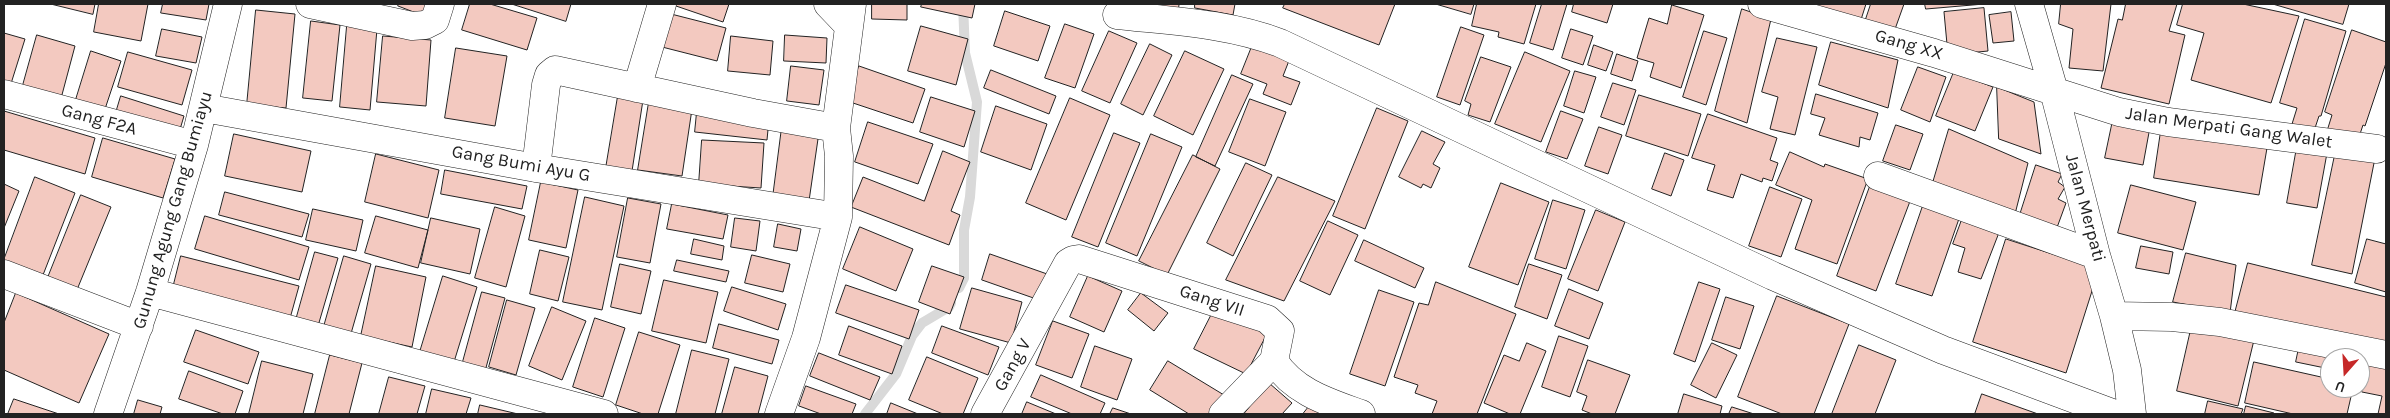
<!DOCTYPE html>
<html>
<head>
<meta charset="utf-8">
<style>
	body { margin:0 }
	#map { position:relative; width:2390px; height:418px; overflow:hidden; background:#fff; font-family:Karla,sans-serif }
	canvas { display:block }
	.frame { position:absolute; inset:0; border:5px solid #222; pointer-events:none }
	.north { position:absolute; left:2320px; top:348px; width:50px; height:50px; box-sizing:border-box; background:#fff; border:1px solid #a7a7a7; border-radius:50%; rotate:199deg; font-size:14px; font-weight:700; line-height:20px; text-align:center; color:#222 }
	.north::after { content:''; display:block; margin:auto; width:18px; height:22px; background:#c62828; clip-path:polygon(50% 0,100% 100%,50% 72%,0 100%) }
</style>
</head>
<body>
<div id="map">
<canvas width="2390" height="418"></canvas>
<div class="frame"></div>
<div class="north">U</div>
</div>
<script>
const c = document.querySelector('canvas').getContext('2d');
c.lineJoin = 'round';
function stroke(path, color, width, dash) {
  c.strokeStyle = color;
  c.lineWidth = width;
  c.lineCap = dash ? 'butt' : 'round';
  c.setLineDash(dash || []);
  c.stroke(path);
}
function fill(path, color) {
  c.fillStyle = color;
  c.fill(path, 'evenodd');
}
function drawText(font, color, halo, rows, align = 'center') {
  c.font = font + ' Karla,sans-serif';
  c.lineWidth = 4;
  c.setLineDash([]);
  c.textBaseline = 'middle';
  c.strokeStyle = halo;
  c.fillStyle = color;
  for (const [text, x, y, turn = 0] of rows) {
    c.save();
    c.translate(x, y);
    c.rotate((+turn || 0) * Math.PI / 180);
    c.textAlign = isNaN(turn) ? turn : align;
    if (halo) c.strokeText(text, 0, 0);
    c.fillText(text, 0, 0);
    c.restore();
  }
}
const stream = new Path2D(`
	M 959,288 L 964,278 L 964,230 L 970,197 L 977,102 L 965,53 L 963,4
	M 865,414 L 896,374 L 912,336 L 922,323 L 949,307 L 951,303`);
const building = new Path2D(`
	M 51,4 L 95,4 L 93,14 Z
	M 99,4 L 148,4 L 141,41 L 94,32 Z
	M 163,4 L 209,4 L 206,20 L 161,13 Z
	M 399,4 L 429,4 L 424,16 L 398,6 Z
	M 470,4 L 490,4 L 537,18 L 527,50 L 462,30 Z
	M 512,4 L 571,4 L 566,21 Z
	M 676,4 L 729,4 L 723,22 L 676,6 Z
	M 872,4 L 907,4 L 907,20 L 872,19 Z
	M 922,4 L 975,4 L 972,18 L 921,7 Z
	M 1151,4 L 1179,4 L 1178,17 L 1150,13 Z
	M 1195,4 L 1235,4 L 1233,15 L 1195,8 Z
	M 1285,4 L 1395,4 L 1379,45 L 1283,8 Z
	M 1436,4 L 1474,4 L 1471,14 Z
	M 1477,4 L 1536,4 L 1524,44 L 1498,37 L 1499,32 L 1472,26 Z
	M 1542,4 L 1567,4 L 1553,50 L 1530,43 Z
	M 1574,4 L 1613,4 L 1607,23 L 1572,12 Z
	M 1780,4 L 1866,4 L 1858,29 Z
	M 1871,4 L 1904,4 L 1894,32 L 1865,22 Z
	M 1925,4 L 1984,4 L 1926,9 Z
	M 2061,4 L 2111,4 L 2103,71 L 2069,68 L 2073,29 L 2059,24 Z
	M 2126,4 L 2177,4 L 2169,31 L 2185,35 L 2169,104 L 2101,88 L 2118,19 L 2122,20 Z
	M 2183,4 L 2243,4 L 2299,16 L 2271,103 L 2191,80 L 2204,33 L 2177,25 Z
	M 2273,4 L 2349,4 L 2343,24 Z
	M 1672,5 L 1704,15 L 1681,88 L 1650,77 L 1654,63 L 1637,58 L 1649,18 L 1667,24 Z
	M 1984,8 L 1988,51 L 1948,55 L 1944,12 Z
	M 1742,9 L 1771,19 L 1747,123 L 1715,111 Z
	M 256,10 L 295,14 L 286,108 L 247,105 Z
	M 1005,11 L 1050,26 L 1038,61 L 994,46 Z
	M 2011,12 L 2014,41 L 1993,43 L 1989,15 Z
	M 671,14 L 726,28 L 717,61 L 662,47 Z
	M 2305,19 L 2346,31 L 2321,116 L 2319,116 L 2314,131 L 2292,124 L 2297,108 L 2280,103 Z
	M 311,21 L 340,25 L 332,101 L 303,98 Z
	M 1065,24 L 1094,34 L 1075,88 L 1045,78 Z
	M 347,26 L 377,29 L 370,110 L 340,107 Z
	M 921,26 L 968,39 L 956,85 L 908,71 Z
	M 1461,27 L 1484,35 L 1460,105 L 1437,97 Z
	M 162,29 L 202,37 L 196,63 L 156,56 Z
	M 1571,29 L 1593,36 L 1583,65 L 1562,58 Z
	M 2352,30 L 2386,42 L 2386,63 L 2365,126 L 2363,125 L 2359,137 L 2327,131 L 2332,115 L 2325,112 Z
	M 1109,31 L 1137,43 L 1110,103 L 1082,91 Z
	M 1704,31 L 1727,38 L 1706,105 L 1683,97 Z
	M 4,33 L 25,39 L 9,90 L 4,88 Z
	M 37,35 L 75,46 L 59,106 L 20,96 Z
	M 785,35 L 827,38 L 826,63 L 784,61 Z
	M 383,36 L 431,40 L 426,106 L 377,102 Z
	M 731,36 L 773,41 L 770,75 L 728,71 Z
	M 1777,38 L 1817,47 L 1795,135 L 1770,129 L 1778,97 L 1762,92 Z
	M 1255,39 L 1292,53 L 1283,76 L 1300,82 L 1291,105 L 1263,94 L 1267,84 L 1241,74 Z
	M 1831,42 L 1898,60 L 1888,108 L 1819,85 Z
	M 1150,44 L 1172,55 L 1143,115 L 1121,104 Z
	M 1594,45 L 1613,52 L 1606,71 L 1588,65 Z
	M 456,48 L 507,56 L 495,126 L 445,118 Z
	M 91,51 L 121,61 L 103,115 L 74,106 Z
	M 1185,51 L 1224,69 L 1193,135 L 1154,116 Z
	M 128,52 L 192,70 L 182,105 L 118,87 Z
	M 1525,52 L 1570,71 L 1541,142 L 1495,124 Z
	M 1617,54 L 1638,61 L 1632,81 L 1611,74 Z
	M 1481,57 L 1511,67 L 1490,122 L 1468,115 L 1471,104 L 1465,101 Z
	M 791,66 L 824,70 L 819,105 L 787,101 Z
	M 859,66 L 925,89 L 913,123 L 847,101 Z
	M 1918,67 L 1946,77 L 1930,122 L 1901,110 Z
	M 991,70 L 1056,96 L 1049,114 L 984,88 Z
	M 1575,71 L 1596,77 L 1584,113 L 1564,106 Z
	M 1954,72 L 1993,87 L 1975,131 L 1936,116 Z
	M 1232,75 L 1253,84 L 1215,166 L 1196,157 Z
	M 1613,83 L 1636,90 L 1624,125 L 1601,117 Z
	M 1997,87 L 2034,102 L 2041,154 L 1999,139 Z
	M 1816,94 L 1878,113 L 1870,140 L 1860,137 L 1859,147 L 1819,135 L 1825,118 L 1811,114 Z
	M 1639,95 L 1701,114 L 1688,156 L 1626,136 Z
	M 121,96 L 184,116 L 178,136 L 115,116 Z
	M 618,96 L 643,100 L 632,171 L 606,168 Z
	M 931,97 L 975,111 L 964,147 L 920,132 Z
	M 1070,98 L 1110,115 L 1066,220 L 1026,203 Z
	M 1250,99 L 1286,112 L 1265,166 L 1229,152 Z
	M 649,102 L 692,109 L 682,176 L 638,170 Z
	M 996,106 L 1047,124 L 1031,170 L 981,152 Z
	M 1377,108 L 1408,121 L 1365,229 L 1333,216 Z
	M 4,111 L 95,138 L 85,174 L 4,150 Z
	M 1561,111 L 1583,119 L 1567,159 L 1546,152 Z
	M 697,112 L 769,119 L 767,140 L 695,132 Z
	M 1708,114 L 1777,138 L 1770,160 L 1778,163 L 1772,181 L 1763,178 L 1762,182 L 1741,174 L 1733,198 L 1707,190 L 1715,165 L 1692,158 Z
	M 2113,120 L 2150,127 L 2143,165 L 2105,158 Z
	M 868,122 L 933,144 L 918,184 L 855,162 Z
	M 1896,125 L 1923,134 L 1910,170 L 1883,161 Z
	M 782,127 L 819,132 L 809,201 L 773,197 Z
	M 1599,127 L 1622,135 L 1608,174 L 1585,166 Z
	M 1949,129 L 2028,163 L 2014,218 L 1932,186 Z
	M 1422,131 L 1445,142 L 1433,164 L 1440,168 L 1431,188 L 1423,184 L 1421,188 L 1399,177 Z
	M 2161,131 L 2267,148 L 2259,195 L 2154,178 Z
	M 1114,133 L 1140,143 L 1098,247 L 1072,237 Z
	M 234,134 L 311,151 L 302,192 L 225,176 Z
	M 1151,134 L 1182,147 L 1137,256 L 1106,243 Z
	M 103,138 L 175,159 L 163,198 L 92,177 Z
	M 702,140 L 764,143 L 761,188 L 699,184 Z
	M 2297,147 L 2327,153 L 2317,208 L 2287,203 Z
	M 2336,150 L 2375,158 L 2352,274 L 2312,265 Z
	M 943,151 L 970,162 L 951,211 L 960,215 L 949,245 L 851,207 L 863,177 L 924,201 Z
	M 1790,152 L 1824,167 L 1825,164 L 1868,179 L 1837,264 L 1795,249 L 1812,200 L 1776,185 Z
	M 1665,153 L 1684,160 L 1671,196 L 1652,189 Z
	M 376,154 L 439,170 L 428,218 L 365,202 Z
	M 1193,155 L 1220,169 L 1167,275 L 1139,261 Z
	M 1246,163 L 1272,175 L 1233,256 L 1207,243 Z
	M 2036,165 L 2062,174 L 2058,182 L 2065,187 L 2058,199 L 2066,203 L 2055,233 L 2018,221 Z
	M 445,170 L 527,186 L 522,209 L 441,194 Z
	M 35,177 L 75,193 L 43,275 L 4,260 Z
	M 1278,177 L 1335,201 L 1284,301 L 1226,280 Z
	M 1872,181 L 1912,196 L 1876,291 L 1837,276 Z
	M 541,182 L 578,190 L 566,248 L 529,240 Z
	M 1501,183 L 1549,202 L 1518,285 L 1469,267 Z
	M 4,184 L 19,191 L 4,228 Z
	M 2131,185 L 2196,202 L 2183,250 L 2118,233 Z
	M 1770,187 L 1802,199 L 1781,257 L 1749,246 Z
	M 225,192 L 309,214 L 302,237 L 219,215 Z
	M 81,195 L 111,207 L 74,297 L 45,285 Z
	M 585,197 L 624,206 L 602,310 L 563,302 Z
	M 628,198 L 661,204 L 650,263 L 617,257 Z
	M 1553,200 L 1585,210 L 1566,269 L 1535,259 Z
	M 1925,200 L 1961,213 L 1932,296 L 1896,284 Z
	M 672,204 L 728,215 L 723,239 L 667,229 Z
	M 495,207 L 525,216 L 506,287 L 475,278 Z
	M 313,209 L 363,220 L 356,251 L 306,240 Z
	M 1596,210 L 1625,222 L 1598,291 L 1568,279 Z
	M 205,216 L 309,247 L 299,280 L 195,249 Z
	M 376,216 L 428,230 L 418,268 L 365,253 Z
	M 1963,217 L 2000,230 L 1981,279 L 1958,272 L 1965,248 L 1953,244 Z
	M 431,218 L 480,229 L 470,274 L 421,263 Z
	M 735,218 L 760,221 L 756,251 L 731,247 Z
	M 1328,221 L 1358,235 L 1330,295 L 1300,281 Z
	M 778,224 L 801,229 L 797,251 L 774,247 Z
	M 860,227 L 913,249 L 896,291 L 843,269 Z
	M 694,239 L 724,246 L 722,260 L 691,254 Z
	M 2006,239 L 2099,269 L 2066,373 L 1973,342 Z
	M 2367,239 L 2386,244 L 2386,292 L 2355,283 Z
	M 1364,240 L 1424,268 L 1415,288 L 1355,261 Z
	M 2141,246 L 2173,252 L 2169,274 L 2136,268 Z
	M 540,250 L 569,257 L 558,301 L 530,294 Z
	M 315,252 L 338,258 L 318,326 L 296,320 Z
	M 2186,253 L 2236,265 L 2230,313 L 2173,302 Z
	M 990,254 L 1050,275 L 1042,301 L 982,280 Z
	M 752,255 L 790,264 L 783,292 L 745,283 Z
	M 181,256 L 299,286 L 289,322 L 172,292 Z
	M 344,256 L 371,264 L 350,337 L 323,330 Z
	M 677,260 L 729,271 L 726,282 L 674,271 Z
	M 2248,263 L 2386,297 L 2386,350 L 2235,313 Z
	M 620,264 L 651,271 L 641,314 L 611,307 Z
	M 1529,264 L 1562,275 L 1547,319 L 1515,307 Z
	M 376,266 L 426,277 L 412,347 L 361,336 Z
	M 932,266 L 964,277 L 950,314 L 919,302 Z
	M 443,276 L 477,287 L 454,362 L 420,352 Z
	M 1088,276 L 1122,291 L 1104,332 L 1070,317 Z
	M 664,280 L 718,292 L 706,343 L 652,331 Z
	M 1436,282 L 1516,314 L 1477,414 L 1432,414 L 1437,401 L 1415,393 L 1418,385 L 1394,377 L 1419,303 L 1428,305 Z
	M 1699,282 L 1720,289 L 1695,362 L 1674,354 Z
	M 846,285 L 919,310 L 909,339 L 836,313 Z
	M 732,287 L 786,304 L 778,330 L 724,311 Z
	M 972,288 L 1022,302 L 1011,343 L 960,329 Z
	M 1569,289 L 1603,303 L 1589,339 L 1555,326 Z
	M 1379,290 L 1414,302 L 1385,386 L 1350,374 Z
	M 482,292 L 505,298 L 484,375 L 461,369 Z
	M 16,293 L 109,334 L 79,403 L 4,370 L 4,323 Z
	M 1141,293 L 1168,313 L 1154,331 L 1128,310 Z
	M 1777,296 L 1849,324 L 1814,414 L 1782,414 L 1738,397 Z
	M 1726,297 L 1754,306 L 1740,349 L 1712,340 Z
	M 507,300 L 535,308 L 516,375 L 489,367 Z
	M 1217,304 L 1269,330 L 1246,374 L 1194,349 Z
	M 552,307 L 586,321 L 562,380 L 529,366 Z
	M 595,318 L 625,328 L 603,397 L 573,387 Z
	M 1053,321 L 1089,334 L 1072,378 L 1036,365 Z
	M 719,324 L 779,340 L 772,364 L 713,348 Z
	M 2192,325 L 2254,340 L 2238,406 L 2177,391 Z
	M 849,326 L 902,346 L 892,374 L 839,355 Z
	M 942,326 L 999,347 L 988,375 L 932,353 Z
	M 196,330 L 259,352 L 248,384 L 184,362 Z
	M 639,332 L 680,345 L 658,414 L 643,414 L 616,405 Z
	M 1559,336 L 1588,346 L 1570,397 L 1542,387 Z
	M 1527,343 L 1546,351 L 1520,414 L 1510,414 L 1484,403 L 1504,355 L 1519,361 Z
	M 1712,343 L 1737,355 L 1716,398 L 1691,385 Z
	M 2300,343 L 2363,356 L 2360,371 L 2360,358 L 2330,358 L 2330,369 L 2296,362 Z
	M 1859,345 L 1896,360 L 1875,414 L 1832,414 Z
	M 1095,346 L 1132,359 L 1117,400 L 1081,387 Z
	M 692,350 L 729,359 L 715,414 L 676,414 Z
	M 819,353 L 880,377 L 870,400 L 810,376 Z
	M 330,355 L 362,363 L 349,414 L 315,414 Z
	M 927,357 L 978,378 L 963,414 L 943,414 L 909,400 Z
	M 1588,360 L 1630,375 L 1615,414 L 1592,414 L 1582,410 L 1587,396 L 1577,392 Z
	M 262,361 L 313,374 L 303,414 L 249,414 Z
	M 1168,361 L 1224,395 L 1213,414 L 1189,414 L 1150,390 Z
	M 2254,362 L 2330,379 L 2330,388 L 2353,388 L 2347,414 L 2293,414 L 2245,403 Z
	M 2367,364 L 2386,368 L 2386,414 L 2378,414 L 2382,396 L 2362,392 Z
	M 735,367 L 768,376 L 758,414 L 722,414 Z
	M 189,371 L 243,391 L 235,414 L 223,414 L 179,399 Z
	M 1041,375 L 1105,403 L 1100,414 L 1072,414 L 1031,397 Z
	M 389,377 L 425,386 L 417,414 L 379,414 Z
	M 1269,383 L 1292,403 L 1282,414 L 1244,414 Z
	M 806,386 L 856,404 L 852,414 L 821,414 L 799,406 Z
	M 432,389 L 471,398 L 466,414 L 426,414 Z
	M 1684,394 L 1722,406 L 1720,414 L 1678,414 Z
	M 1982,394 L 2038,414 L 1975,414 Z
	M 14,399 L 59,414 L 8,414 Z
	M 138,400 L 162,407 L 160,414 L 134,414 Z
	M 2208,401 L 2243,409 L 2241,414 L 2205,414 Z
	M 1027,402 L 1056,414 L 1022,414 Z
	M 891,403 L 918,414 L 887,414 Z
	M 1311,404 L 1326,414 L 1303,414 Z
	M 480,405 L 518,414 L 478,414 Z
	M 2246,406 L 2274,413 L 2274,414 L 2244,414 Z
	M 1732,407 L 1754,414 L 1729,414 Z
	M 1113,408 L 1131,414 L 1110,414 Z`);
const minor = new Path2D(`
	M 310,4 L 412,26 L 425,25 L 435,20 L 440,4
	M 828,4 L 849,26
	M 1762,4 L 1934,53 L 2119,112 L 2168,122 L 2377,149
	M 2029,4 L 2054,91 L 2096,255 L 2114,316 L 2127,370 L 2132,414
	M 1117,15 C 1171,21 1228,23 1280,43 L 1773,276 L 1943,350 L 2115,414
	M 637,88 L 662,4
	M 4,94 L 194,145
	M 204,108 L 536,168 L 838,217
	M 536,168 L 546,85 L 549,75 L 555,70 L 753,113 L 836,128
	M 1878,176 L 2096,255
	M 4,274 L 139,326
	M 150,292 L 604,414
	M 2114,316 L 2172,317 L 2220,322 L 2386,355
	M 108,414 L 150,292 L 194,145 L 228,4
	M 779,414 L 806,338 L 838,217 L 839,156 L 836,128 L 852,4
	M 985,414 L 1068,263 L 1073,260 L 1079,259 L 1267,319 L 1280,331 L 1274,361 C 1294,392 1328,402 1361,414
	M 1223,414 L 1274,361`);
const streetNames = [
	["Gang XX",1909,45,16],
	["Gang F2A",99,120,15],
	["Jalan Merpati Gang Walet",2229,128,8],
	["Gang Bumi Ayu G",521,164,10],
	["Jalan Merpati",2085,208,75],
	["Gunung Agung Gang Bumiayu",173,210,-74],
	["Gang VII",1212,301,18],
	["Gang V",1013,365,-61]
];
stroke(stream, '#d9d9d9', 10);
fill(building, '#f3c9c0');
stroke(building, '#222', 1);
stroke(minor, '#222', 29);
stroke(minor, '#fff', 28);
drawText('18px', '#222', '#fff', streetNames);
</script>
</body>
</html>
